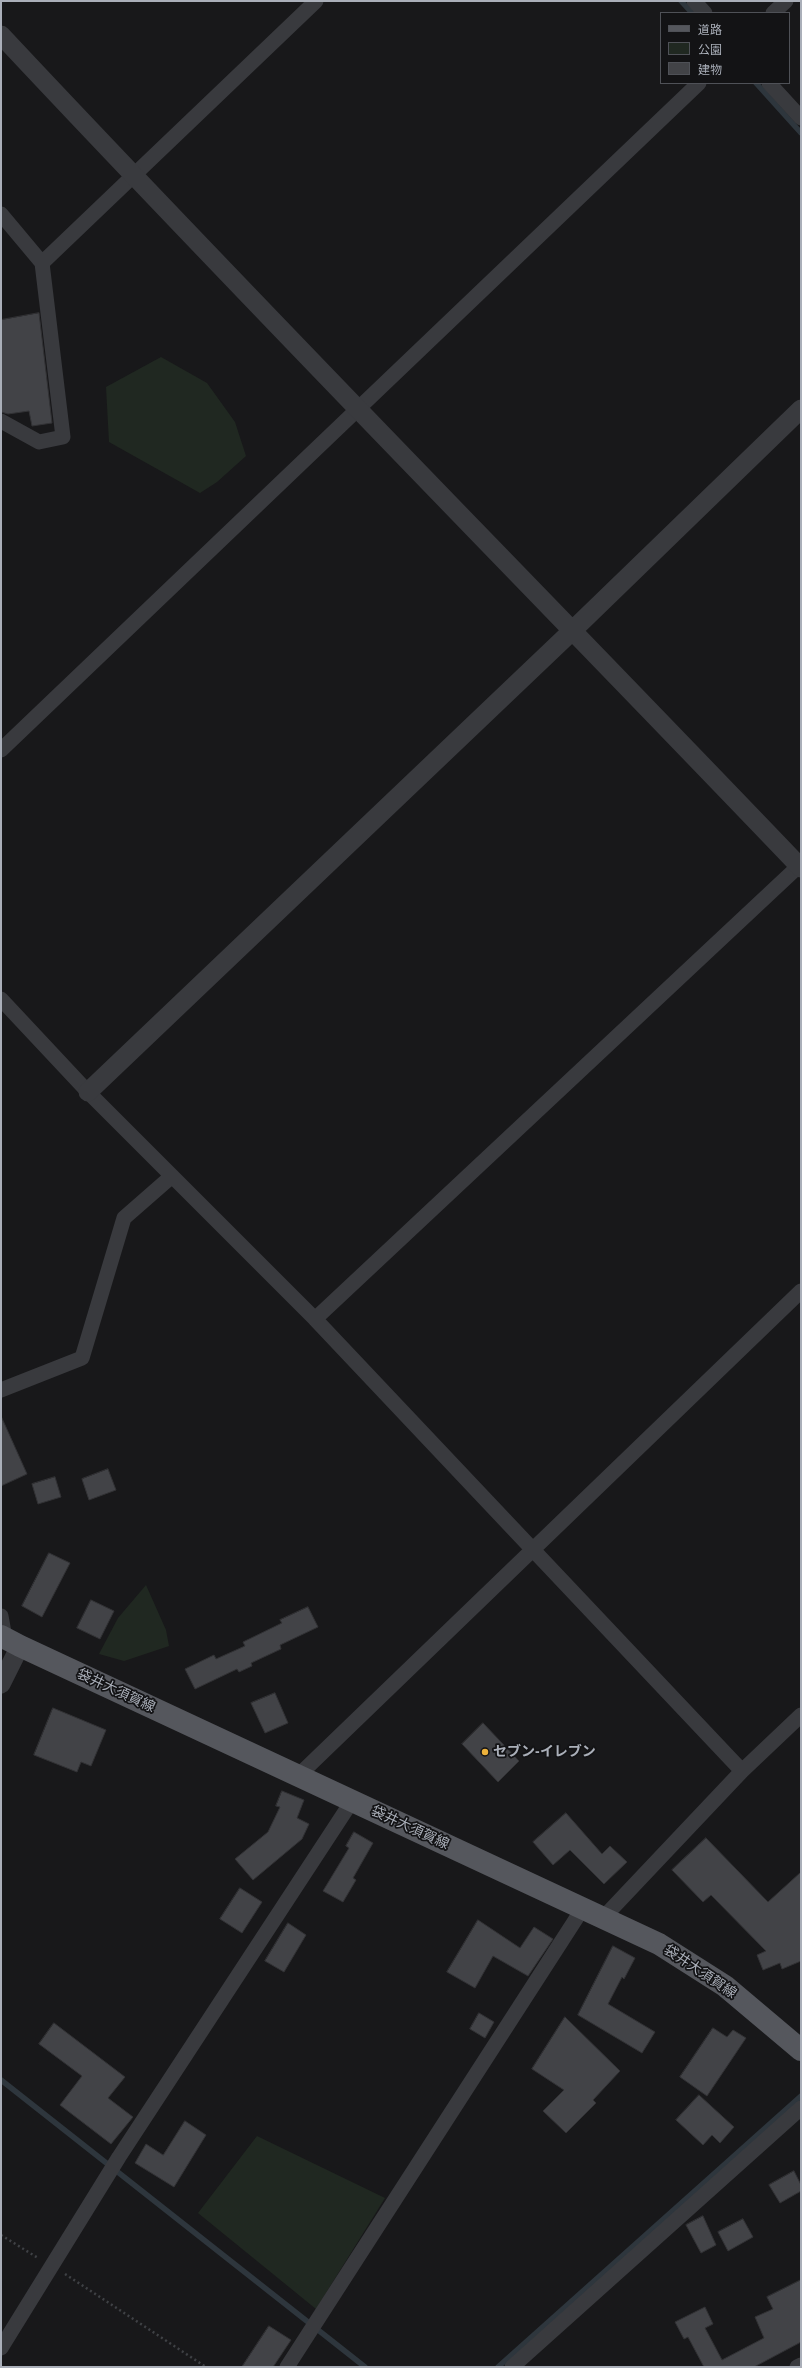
<!DOCTYPE html>
<html>
<head>
<meta charset="utf-8">
<style>
	body { margin:0 }
	#map { position:relative; width:802px; height:2368px; overflow:hidden; background:#18181a; font-family:Arial,"Noto Sans JP",sans-serif }
	canvas { display:block }
	.frame { position:absolute; inset:0; border:2px solid #aaafb9; pointer-events:none }
	.legend { position:absolute; left:660px; top:12px; width:130px; height:72px; box-sizing:border-box; background:#131315; border:1px solid #4f5157; margin:0; padding:5px 7px; list-style:none; font-size:12px; color:#aaafb9 }
	.legend li { display:flex; align-items:center; gap:8px; height:20px }
	.legend b { width:20px; border:1px solid #4f5157 }
</style>
</head>
<body>
<div id="map">
<canvas width="802" height="2368"></canvas>
<div class="frame"></div>
<ul class="legend">
<li><b style="height:5px;background:#55575d"></b>道路</li>
<li><b style="height:11px;background:#202821"></b>公園</li>
<li><b style="height:11px;background:#424347"></b>建物</li>
</ul>
</div>
<script>
const c = document.querySelector('canvas').getContext('2d');
c.lineJoin = 'round';
function fill(path, color) {
  c.fillStyle = color;
  c.fill(path, 'evenodd');
}
function stroke(path, color, width, dash) {
  c.strokeStyle = color;
  c.lineWidth = width;
  c.lineCap = dash ? 'butt' : 'round';
  c.setLineDash(dash || []);
  c.stroke(path);
}
function drawText(font, color, halo, rows, align = 'center') {
  c.font = font + ' Arial,"Noto Sans JP",sans-serif';
  c.lineWidth = 3.5;
  c.setLineDash([]);
  c.textBaseline = 'middle';
  c.strokeStyle = halo;
  c.fillStyle = color;
  for (const [text, x, y, turn = 0] of rows) {
    c.save();
    c.translate(x, y);
    c.rotate((+turn || 0) * Math.PI / 180);
    c.textAlign = isNaN(turn) ? turn : align;
    if (halo) c.strokeText(text, 0, 0);
    c.fillText(text, 0, 0);
    c.restore();
  }
}
const green = new Path2D(`
	M 161,357 L 207,383 L 235,422 L 246,456 L 217,482 L 200,493 L 109,442 L 106,387 Z
	M 146,1585 L 166,1630 L 169,1646 L 124,1661 L 99,1654 L 118,1618 Z
	M 257,2136 L 385,2198 L 316,2309 L 198,2213 Z`);
const stream = new Path2D(`
	M 681,1 L 692,13
	M 756,83 L 801,133
	M 1,2080 L 365,2367
	M 498,2367 L 801,2096`);
const building = new Path2D(`
	M 39,313 L 52,423 L 32,426 L 29,411 L 8,414 L 1,412 L 1,320 Z
	M 1,1416 L 27,1474 L 1,1486 Z
	M 108,1469 L 116,1490 L 89,1500 L 82,1479 Z
	M 55,1477 L 61,1497 L 38,1504 L 32,1484 Z
	M 49,1553 L 70,1563 L 42,1617 L 22,1606 Z
	M 91,1600 L 114,1611 L 100,1639 L 77,1628 Z
	M 308,1607 L 318,1627 L 280,1645 L 281,1649 L 251,1663 L 252,1666 L 239,1672 L 237,1669 L 195,1689 L 185,1669 L 214,1655 L 216,1659 L 245,1646 L 243,1642 L 282,1623 L 280,1620 Z
	M 275,1693 L 288,1723 L 265,1733 L 251,1703 Z
	M 53,1708 L 106,1730 L 91,1766 L 81,1762 L 77,1772 L 34,1755 Z
	M 483,1723 L 519,1761 L 498,1782 L 462,1744 Z
	M 282,1791 L 304,1800 L 297,1818 L 309,1824 L 302,1839 L 253,1880 L 235,1859 L 268,1832 L 280,1807 L 276,1806 Z
	M 566,1813 L 602,1854 L 610,1846 L 627,1862 L 604,1884 L 570,1850 L 553,1865 L 533,1842 Z
	M 354,1832 L 373,1843 L 353,1878 L 356,1880 L 343,1902 L 323,1891 L 349,1848 L 346,1846 Z
	M 706,1838 L 768,1902 L 801,1872 L 801,1961 L 782,1969 L 780,1963 L 763,1970 L 757,1955 L 766,1951 L 711,1895 L 703,1902 L 672,1870 Z
	M 240,1888 L 262,1902 L 242,1933 L 220,1919 Z
	M 478,1920 L 520,1948 L 534,1927 L 553,1939 L 528,1976 L 493,1956 L 475,1988 L 447,1972 Z
	M 288,1923 L 306,1935 L 284,1972 L 265,1961 Z
	M 613,1946 L 635,1958 L 624,1979 L 622,1977 L 608,2004 L 655,2032 L 642,2053 L 578,2015 Z
	M 479,2013 L 494,2022 L 485,2038 L 470,2029 Z
	M 565,2017 L 620,2071 L 593,2100 L 596,2103 L 566,2133 L 543,2111 L 564,2090 L 532,2069 Z
	M 54,2023 L 125,2077 L 108,2098 L 133,2117 L 111,2144 L 60,2105 L 82,2076 L 39,2044 Z
	M 713,2028 L 727,2037 L 733,2030 L 746,2038 L 707,2096 L 680,2077 Z
	M 699,2095 L 734,2127 L 720,2143 L 712,2135 L 703,2145 L 676,2120 Z
	M 185,2121 L 206,2135 L 174,2187 L 135,2163 L 146,2144 L 163,2155 Z
	M 794,2171 L 801,2185 L 801,2191 L 780,2203 L 769,2185 Z
	M 703,2216 L 716,2245 L 701,2253 L 686,2225 Z
	M 743,2219 L 753,2237 L 728,2251 L 718,2232 Z
	M 801,2280 L 801,2342 L 754,2367 L 704,2367 L 688,2337 L 684,2339 L 675,2322 L 705,2307 L 713,2324 L 705,2328 L 722,2360 L 764,2338 L 755,2317 L 773,2309 L 767,2297 Z
	M 269,2326 L 291,2340 L 273,2367 L 242,2367 Z`);
const path = new Path2D(`
	M 1,2235 L 38,2258
	M 65,2274 L 206,2367`);
const minor = new Path2D(`
	M 694,1 L 705,13
	M 773,13 L 786,1
	M 769,83 L 801,118
	M 1,214 L 42,263 L 316,1
	M 1,421 L 39,442 L 63,437 L 42,263
	M 1,750 L 699,83
	M 1,999 L 88,1092 L 315,1319 L 742,1771
	M 315,1319 L 801,864
	M 1,1390 L 82,1358 L 124,1218 L 172,1176
	M 1,1616 L 5,1638
	M 298,1776 L 801,1291
	M 603,1918 L 742,1771 L 801,1715
	M 1,2348 L 119,2157 L 352,1801
	M 287,2367 L 583,1908
	M 512,2367 L 801,2108
	M 797,2367 L 801,2365`);
const tertiary = new Path2D(`
	M 1,35 C 264,316 535,590 801,868
	M 88,1092 L 573,630 L 801,409
	M 1,1684 L 20,1646`);
const primary = new Path2D(`
	M 1,1636 L 20,1646 L 659,1944 L 725,1986 L 801,2050`);
const markers = [
	[485,1752,4,"#edb23c"]
];
const streetNames = [
	["袋井大須賀線",116,1691,25],
	["袋井大須賀線",410,1828,25],
	["袋井大須賀線",700,1972,34]
];
const poiNames = [
	["セブン-イレブン",493,1752]
];
fill(green, '#202821');
stroke(stream, '#2e363d', 5.5);
fill(building, '#424347');
stroke(building, '#323235', 1);
stroke(path, '#3f4145', 2.5, [2, 3]);
stroke(minor, '#393a3e', 15);
stroke(tertiary, '#393a3e', 19);
stroke(primary, '#55575d', 22);
for (const [x, y, r, color] of markers) {
  const dot = new Path2D();
  dot.arc(x, y, r, 0, 2 * Math.PI);
  c.fillStyle = color;
  c.fill(dot);
  stroke(dot, '#131315', 1.5);
}
drawText('14px', '#aaafb9', '#131315', streetNames);
drawText('bold 14px', '#aaafb9', '#131315', poiNames, 'left');
</script>
</body>
</html>
